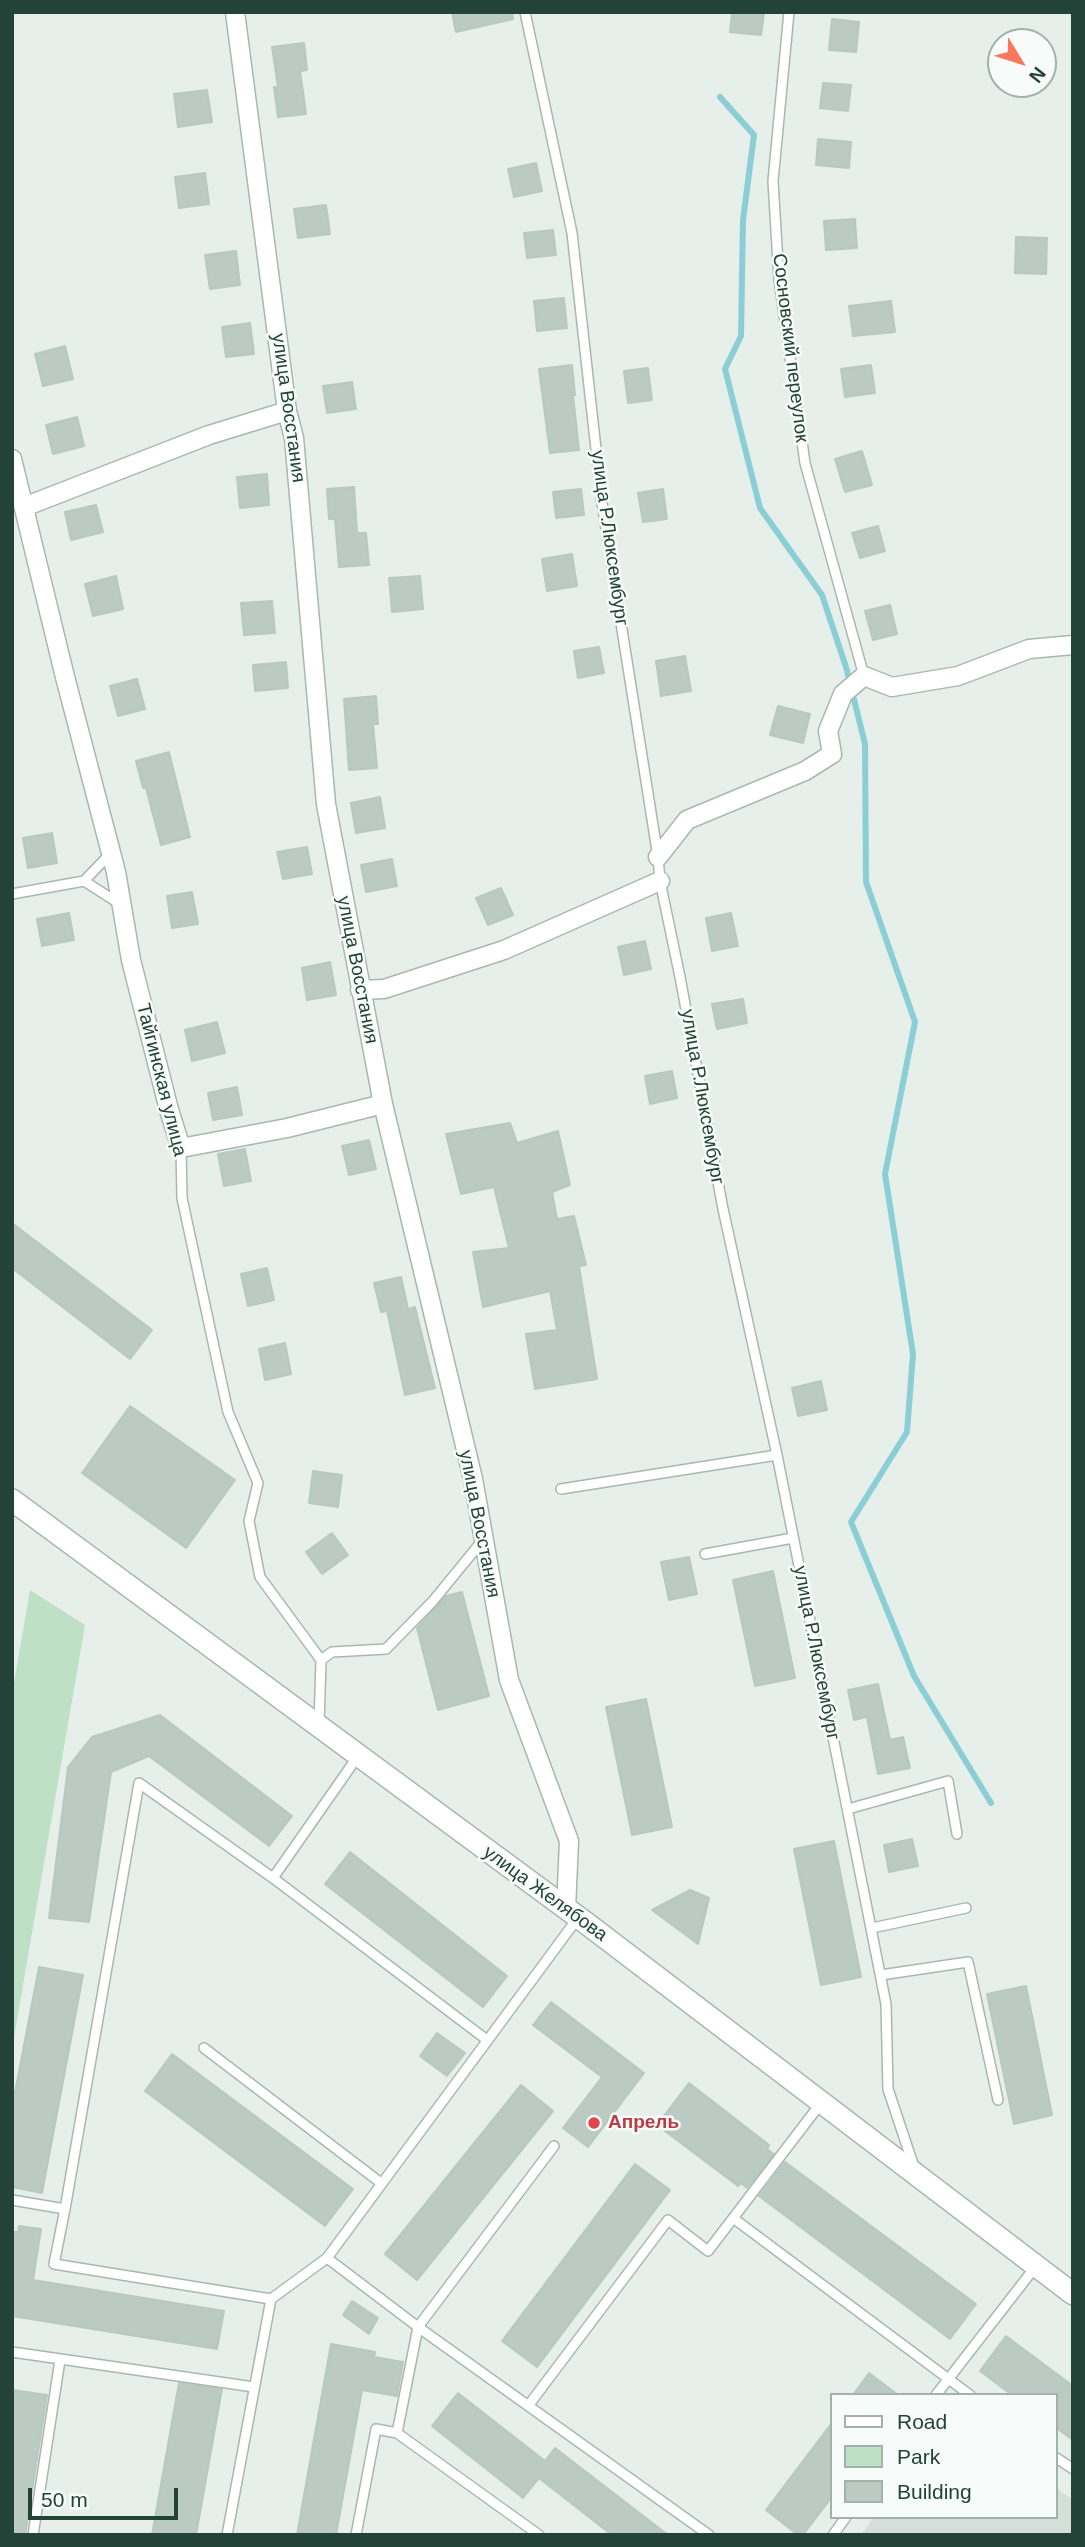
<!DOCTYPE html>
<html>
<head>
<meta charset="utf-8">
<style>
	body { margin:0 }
	#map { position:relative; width:1085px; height:2547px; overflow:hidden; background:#e6efea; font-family:Helvetica,sans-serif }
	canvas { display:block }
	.frame { position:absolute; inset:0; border:14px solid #234338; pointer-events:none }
	.legend { position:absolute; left:830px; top:2393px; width:228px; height:126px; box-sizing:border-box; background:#f7fbf9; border:2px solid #a2b1ac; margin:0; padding:9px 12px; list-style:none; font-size:21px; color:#234338 }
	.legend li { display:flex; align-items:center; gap:14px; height:35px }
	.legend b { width:35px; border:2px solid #a2b1ac }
	.north { position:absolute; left:987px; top:28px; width:70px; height:70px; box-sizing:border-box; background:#f7fbf9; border:2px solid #a2b1ac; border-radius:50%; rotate:128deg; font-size:19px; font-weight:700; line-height:28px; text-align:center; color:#234338 }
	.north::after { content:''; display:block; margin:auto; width:24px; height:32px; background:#f8795b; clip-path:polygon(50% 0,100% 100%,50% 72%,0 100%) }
	.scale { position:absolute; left:28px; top:2488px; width:150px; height:32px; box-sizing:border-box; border:4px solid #234338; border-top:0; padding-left:9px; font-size:21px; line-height:24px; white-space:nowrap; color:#234338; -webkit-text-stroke:5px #f7fbf9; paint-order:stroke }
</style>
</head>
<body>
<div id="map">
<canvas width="1085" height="2547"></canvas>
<div class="frame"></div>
<ul class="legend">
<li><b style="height:9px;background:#fff"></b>Road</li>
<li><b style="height:19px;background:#bee1c6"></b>Park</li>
<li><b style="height:19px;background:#bbcac3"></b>Building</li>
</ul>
<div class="north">N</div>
<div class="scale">50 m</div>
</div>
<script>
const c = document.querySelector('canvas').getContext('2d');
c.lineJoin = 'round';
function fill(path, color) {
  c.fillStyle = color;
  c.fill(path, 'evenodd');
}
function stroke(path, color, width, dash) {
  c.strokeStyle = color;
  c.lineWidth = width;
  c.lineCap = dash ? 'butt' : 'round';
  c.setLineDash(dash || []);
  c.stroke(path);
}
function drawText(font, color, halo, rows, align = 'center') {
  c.font = font + ' Helvetica,sans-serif';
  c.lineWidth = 5;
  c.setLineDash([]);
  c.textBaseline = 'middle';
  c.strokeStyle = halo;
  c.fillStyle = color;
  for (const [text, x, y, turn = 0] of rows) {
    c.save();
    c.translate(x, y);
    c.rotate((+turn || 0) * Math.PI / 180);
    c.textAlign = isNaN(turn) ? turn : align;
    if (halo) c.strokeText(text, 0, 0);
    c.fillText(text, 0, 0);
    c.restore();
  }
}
const built = new Path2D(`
	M 1055,2487 L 1073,2500 L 1073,2535 L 861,2535 L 874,2517 L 1055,2517 Z`);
const green = new Path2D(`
	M 30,1590 L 85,1625 L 12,2049 L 12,1695 Z`);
const stream = new Path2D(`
	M 720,97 L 754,135 L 743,220 L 741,336 L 725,369 L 760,508 L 822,595 L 846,667 L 865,744 L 866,882 L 915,1022 L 885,1174 L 913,1354 L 907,1432 L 851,1522 L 914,1676 L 991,1803`);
const building = new Path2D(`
	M 452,12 L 512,12 L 513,19 L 456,32 Z
	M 732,12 L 764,12 L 761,35 L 730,32 Z
	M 832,19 L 859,22 L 856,52 L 829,50 Z
	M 304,43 L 307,70 L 300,71 L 306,114 L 278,117 L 274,87 L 278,87 L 272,47 Z
	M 823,83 L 851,85 L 848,111 L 820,108 Z
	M 207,90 L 212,122 L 178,127 L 174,94 Z
	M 818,139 L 851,142 L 849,168 L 816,165 Z
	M 536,163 L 542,191 L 514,197 L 508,169 Z
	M 205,173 L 209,204 L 179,208 L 175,177 Z
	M 326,205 L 330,234 L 298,238 L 294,209 Z
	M 855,219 L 857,248 L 826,250 L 824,221 Z
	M 553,230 L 556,255 L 527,258 L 524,233 Z
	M 1016,237 L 1047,238 L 1046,274 L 1015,273 Z
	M 236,251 L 240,285 L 210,289 L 205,255 Z
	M 564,298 L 567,328 L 537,331 L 534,301 Z
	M 891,301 L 895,332 L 853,336 L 849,306 Z
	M 250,323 L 254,354 L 226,357 L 222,327 Z
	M 65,346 L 73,379 L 43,386 L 35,354 Z
	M 572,365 L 575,395 L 573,395 L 579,450 L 550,453 L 539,369 Z
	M 871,365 L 875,393 L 845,397 L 841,369 Z
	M 648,368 L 652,400 L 628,403 L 624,371 Z
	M 352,382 L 356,409 L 327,413 L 323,386 Z
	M 77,417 L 84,446 L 53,454 L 46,425 Z
	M 862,451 L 872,485 L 845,492 L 835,459 Z
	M 267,474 L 269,505 L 240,508 L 237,477 Z
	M 354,487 L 357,533 L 366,533 L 369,565 L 339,567 L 335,519 L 329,519 L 327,489 Z
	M 581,489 L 584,515 L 556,518 L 553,492 Z
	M 663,489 L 667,519 L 643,522 L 638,493 Z
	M 96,505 L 103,532 L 71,540 L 65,512 Z
	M 878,526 L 885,551 L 860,558 L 852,533 Z
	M 572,554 L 577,586 L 547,591 L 542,559 Z
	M 116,576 L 123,609 L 93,616 L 85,584 Z
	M 420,576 L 423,609 L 392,612 L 389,578 Z
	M 272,601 L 275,633 L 244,635 L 241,603 Z
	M 890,605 L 897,634 L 873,640 L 865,611 Z
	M 599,647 L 604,673 L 578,678 L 574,651 Z
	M 685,656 L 691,691 L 661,696 L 656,661 Z
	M 286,662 L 288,688 L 255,691 L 253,665 Z
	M 137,679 L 145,709 L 118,716 L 110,686 Z
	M 376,696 L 378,724 L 373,724 L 377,768 L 349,770 L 344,699 Z
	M 778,706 L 810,714 L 803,743 L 770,735 Z
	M 169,752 L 190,837 L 161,845 L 146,788 L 143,788 L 136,761 Z
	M 380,797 L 385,828 L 356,833 L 351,803 Z
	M 52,833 L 57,863 L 28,868 L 23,838 Z
	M 307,847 L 312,874 L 283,879 L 277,852 Z
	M 392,859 L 397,886 L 366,892 L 361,865 Z
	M 501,888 L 513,915 L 488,925 L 476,898 Z
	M 192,892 L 198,924 L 172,928 L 167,896 Z
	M 69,913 L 74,940 L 42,946 L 37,919 Z
	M 731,913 L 738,946 L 712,951 L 706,918 Z
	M 645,941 L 651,969 L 624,975 L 618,947 Z
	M 330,962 L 336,995 L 307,1000 L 302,968 Z
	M 743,999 L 747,1023 L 717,1029 L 712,1004 Z
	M 217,1022 L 225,1053 L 192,1061 L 185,1030 Z
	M 672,1071 L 677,1098 L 650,1104 L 645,1076 Z
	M 237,1087 L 242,1115 L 213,1120 L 208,1093 Z
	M 510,1123 L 517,1143 L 558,1131 L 570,1185 L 552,1192 L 557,1219 L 574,1216 L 586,1265 L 579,1266 L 597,1379 L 535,1389 L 526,1334 L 557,1330 L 550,1291 L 483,1307 L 473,1252 L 509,1248 L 494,1187 L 461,1194 L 446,1134 Z
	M 369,1140 L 376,1169 L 349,1175 L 342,1146 Z
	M 245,1149 L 251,1181 L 224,1186 L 218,1154 Z
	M 12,1223 L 152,1330 L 130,1359 L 12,1268 Z
	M 267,1268 L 274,1300 L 248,1306 L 241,1274 Z
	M 401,1277 L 408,1309 L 415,1307 L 435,1388 L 405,1395 L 387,1311 L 381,1312 L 374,1283 Z
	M 285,1343 L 291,1374 L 265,1380 L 259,1349 Z
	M 821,1381 L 827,1410 L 798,1416 L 792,1388 Z
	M 130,1406 L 235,1480 L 186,1548 L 82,1473 Z
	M 313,1471 L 342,1475 L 338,1507 L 309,1503 Z
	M 332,1533 L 348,1555 L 322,1574 L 306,1552 Z
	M 689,1557 L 697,1594 L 669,1600 L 661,1562 Z
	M 773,1571 L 795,1678 L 755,1686 L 733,1580 Z
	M 462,1592 L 489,1696 L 438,1710 L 417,1628 L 446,1596 Z
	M 878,1684 L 890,1740 L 903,1737 L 910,1768 L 878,1774 L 867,1717 L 854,1720 L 848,1690 Z
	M 646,1699 L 672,1827 L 632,1835 L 606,1707 Z
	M 160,1715 L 292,1816 L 269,1846 L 149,1756 L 111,1772 L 89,1922 L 49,1918 L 68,1767 L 92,1737 Z
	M 912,1839 L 918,1866 L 889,1872 L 884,1845 Z
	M 834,1841 L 861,1977 L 821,1985 L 794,1849 Z
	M 350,1852 L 507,1976 L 483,2007 L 325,1884 Z
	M 690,1890 L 709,1898 L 698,1944 L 652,1910 Z
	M 39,1967 L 83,1975 L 42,2193 L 12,2187 L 12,2108 Z
	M 1026,1986 L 1052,2115 L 1014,2124 L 987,1994 Z
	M 551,2002 L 644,2073 L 588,2147 L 563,2128 L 602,2077 L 533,2025 Z
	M 437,2033 L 465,2053 L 447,2076 L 420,2056 Z
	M 172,2054 L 353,2189 L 325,2226 L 145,2091 Z
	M 689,2083 L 769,2145 L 767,2149 L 774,2154 L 747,2188 L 741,2183 L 738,2186 L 657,2125 Z
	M 521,2085 L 553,2111 L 417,2280 L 385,2254 Z
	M 785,2162 L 976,2304 L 950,2339 L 759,2196 Z
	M 635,2164 L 670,2190 L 537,2367 L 502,2341 Z
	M 19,2226 L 41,2229 L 33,2280 L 224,2311 L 217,2349 L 12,2316 L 12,2232 L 18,2232 Z
	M 352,2301 L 378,2318 L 369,2334 L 343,2315 Z
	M 1006,2336 L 1073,2386 L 1073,2440 L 1055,2427 L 1055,2395 L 1012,2395 L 980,2371 Z
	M 331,2344 L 375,2352 L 374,2357 L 403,2362 L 398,2390 L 397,2396 L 362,2390 L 336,2535 L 297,2535 Z
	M 869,2373 L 898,2395 L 853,2395 Z
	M 179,2383 L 222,2389 L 196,2535 L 152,2535 Z
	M 12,2390 L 47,2395 L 25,2535 L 12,2535 Z
	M 458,2393 L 545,2461 L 555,2448 L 668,2535 L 612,2535 L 539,2478 L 523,2498 L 432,2426 Z
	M 831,2424 L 831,2498 L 803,2535 L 798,2535 L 766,2510 Z`);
const service = new Path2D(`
	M 525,12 L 572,233 L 602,503 L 658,857 L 660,881 L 680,977 L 723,1209 L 777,1455 L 886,2004 L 888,2089 L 914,2167
	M 789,12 L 773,181 L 779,280 L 805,463 L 864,676
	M 111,853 L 84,881 L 120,904
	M 12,894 L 84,881
	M 181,1148 L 182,1198 L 228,1412 L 258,1483 L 249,1521 L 260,1577 L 321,1660 L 319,1725
	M 561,1489 L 777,1455
	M 705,1554 L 793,1538
	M 321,1660 L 332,1652 L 386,1649 L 433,1601 L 482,1541
	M 848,1809 L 948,1781 L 957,1834
	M 273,1878 L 358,1756
	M 872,1928 L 966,1908
	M 881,1975 L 968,1962 L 998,2100
	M 204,2048 L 381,2183
	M 12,2200 L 65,2209 L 54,2264 L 271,2299
	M 65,2209 L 139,1783 L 273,1878 L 487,2040
	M 733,2218 L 970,2395
	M 327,2258 L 577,1919
	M 12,2352 L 254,2387
	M 936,2395 L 1036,2266
	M 528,2406 L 668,2220 L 708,2251 L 821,2103
	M 397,2433 L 539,2535
	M 1055,2457 L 1073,2469
	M 33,2535 L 60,2360
	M 227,2535 L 271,2299 L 327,2258 L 418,2327 L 709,2535
	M 356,2535 L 376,2429 L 397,2433 L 418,2327 L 554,2146
	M 833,2535 L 846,2517`);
const minor = new Path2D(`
	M 235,12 L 287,411 L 294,438 L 326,804 L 383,1104 L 473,1479 L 509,1680 L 569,1841 L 566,1909
	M 12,459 L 65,677 L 116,872 L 131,960 L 169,1110 L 181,1148 L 287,1128 L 383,1104
	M 24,507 L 209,435 L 287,411
	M 658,857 L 687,820 L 805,771 L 832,754 L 828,731 L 843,694 L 864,676 L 892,687 L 958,676 L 1029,649 L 1073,645
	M 360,990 L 384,989 L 504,950 L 660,881`);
const tertiary = new Path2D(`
	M 12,1500 L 586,1923 L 1073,2294`);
const markers = [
	[594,2123,7,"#e0444e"]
];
const streetNames = [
	["Сосновский переулок",790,348,83],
	["улица Восстания",288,408,82],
	["улица Р.Люксембург",609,538,82],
	["улица Восстания",357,970,79],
	["Тайгинская улица",161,1080,76],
	["улица Р.Люксембург",702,1097,80],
	["улица Восстания",479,1524,79],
	["улица Р.Люксембург",816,1653,79],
	["улица Желябова",545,1894,36]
];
const healthNames = [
	["Апрель",608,2123]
];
fill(built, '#d4dfd9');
fill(green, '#bee1c6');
stroke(stream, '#8cced6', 6);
fill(building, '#bbcac3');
stroke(building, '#b7c9c1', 2);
stroke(service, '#a8b8b1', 12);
stroke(minor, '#a8b8b1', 21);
stroke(tertiary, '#a8b8b1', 24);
stroke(service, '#fff', 9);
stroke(minor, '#fff', 18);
stroke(tertiary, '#fff', 21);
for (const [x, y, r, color] of markers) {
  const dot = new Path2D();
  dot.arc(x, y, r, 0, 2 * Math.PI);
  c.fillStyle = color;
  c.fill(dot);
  stroke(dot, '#f7fbf9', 2.5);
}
drawText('19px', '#234338', '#f7fbf9', streetNames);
drawText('bold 19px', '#be3a42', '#f7fbf9', healthNames, 'left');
</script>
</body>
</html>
